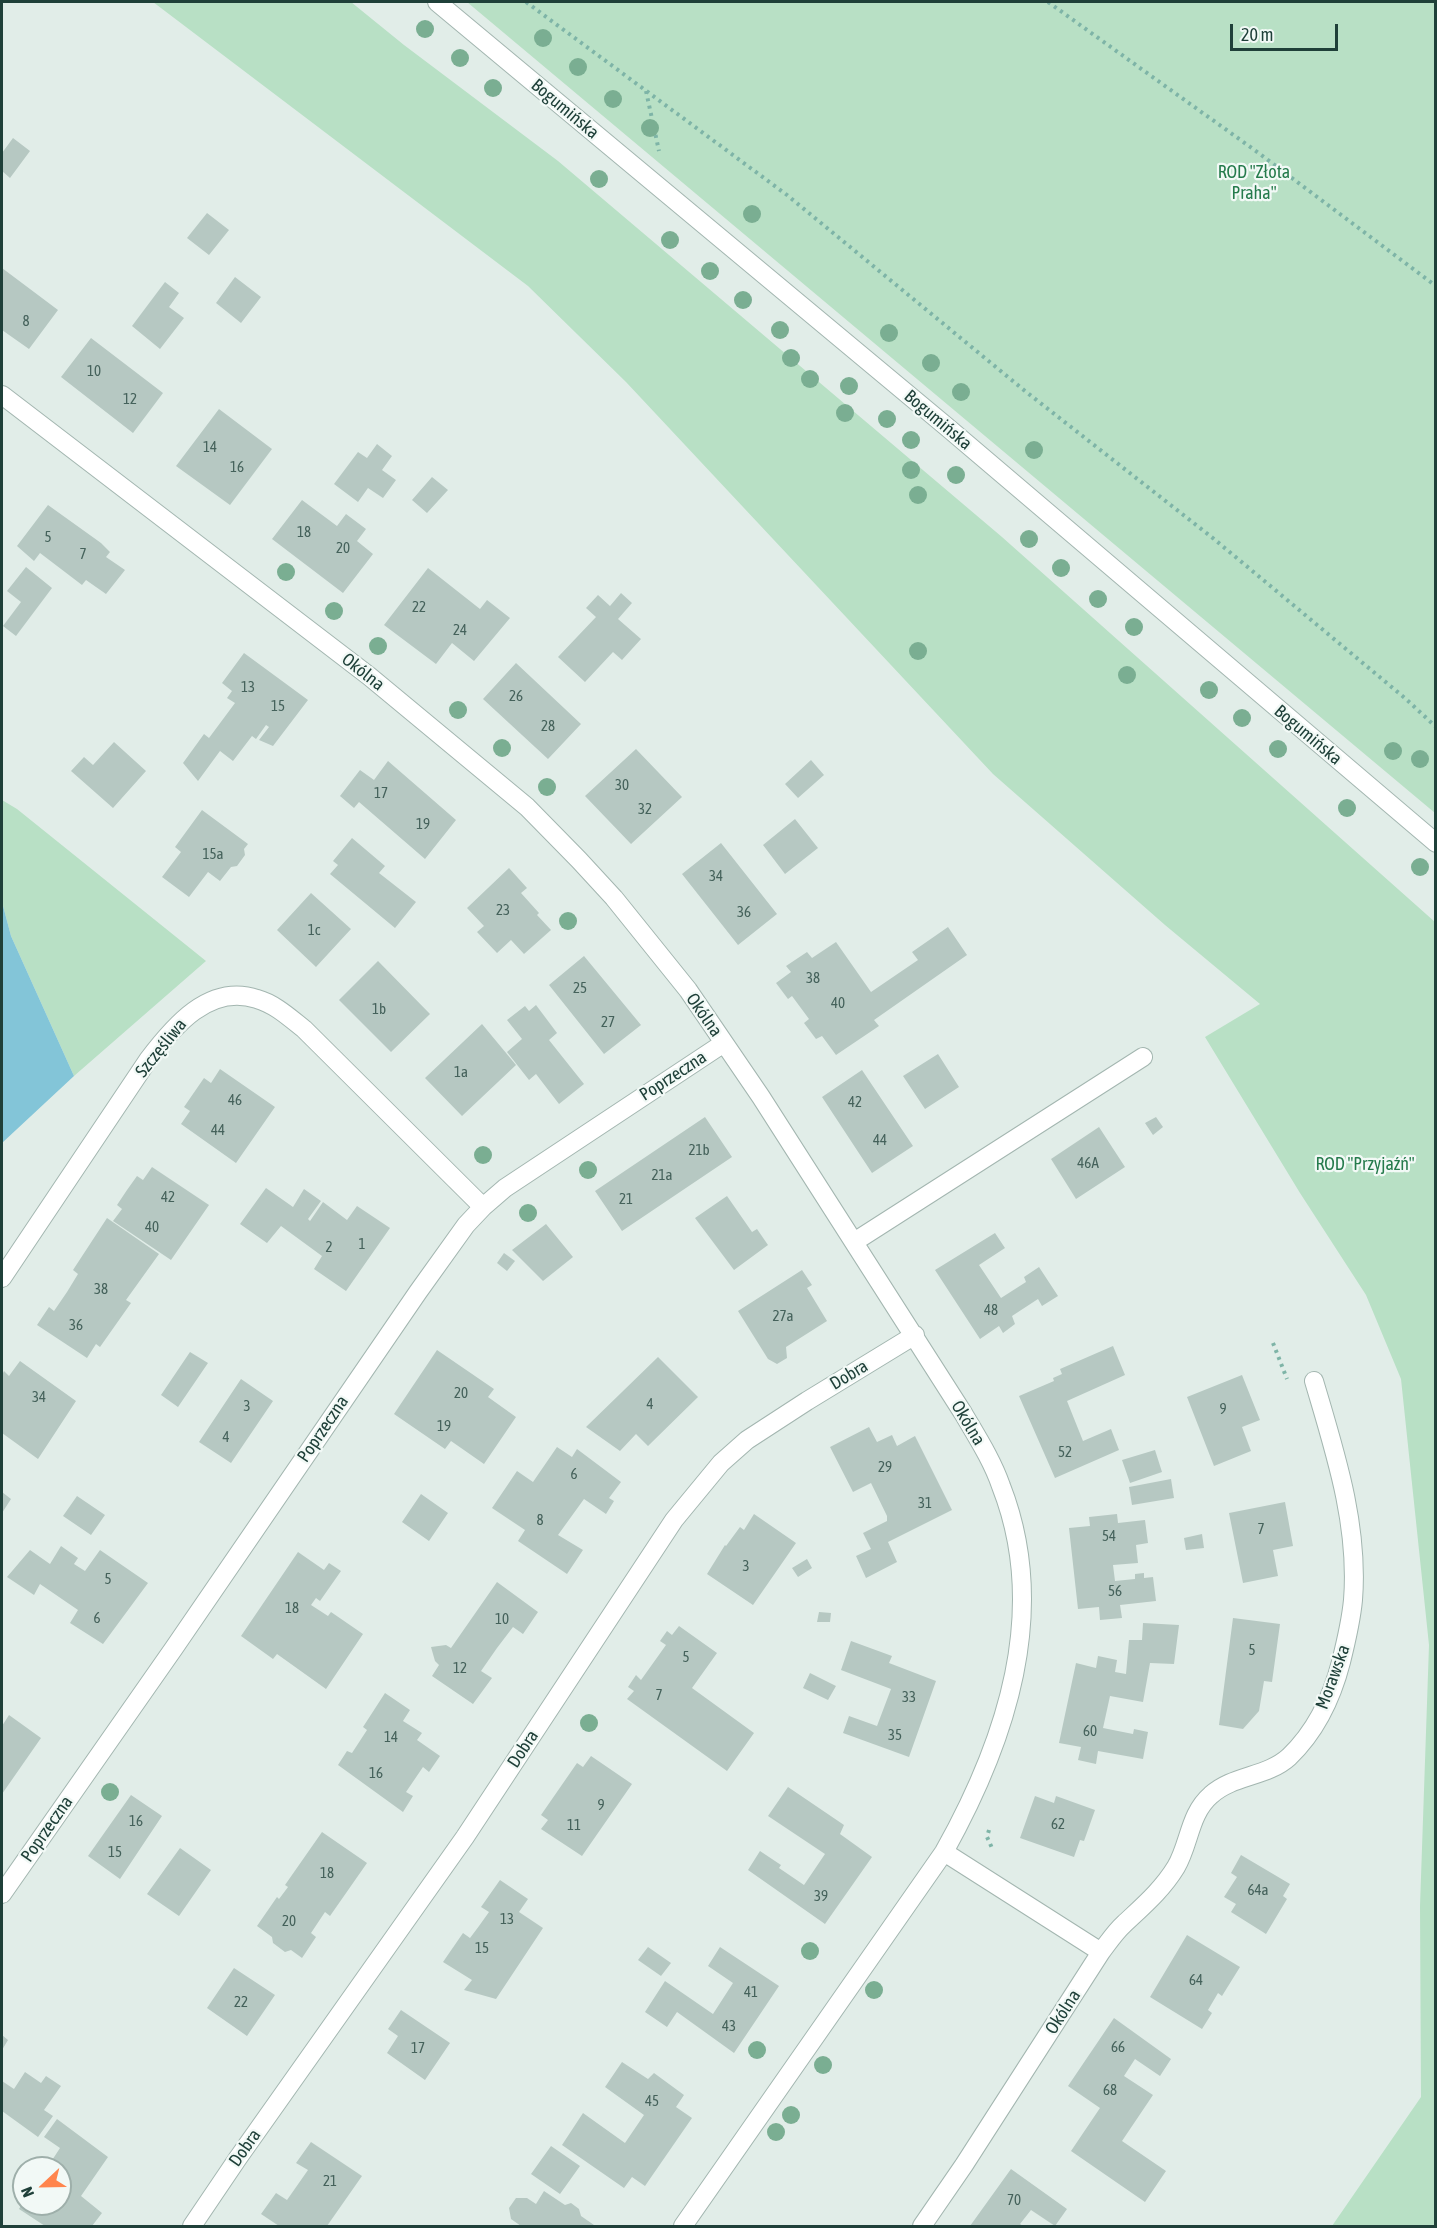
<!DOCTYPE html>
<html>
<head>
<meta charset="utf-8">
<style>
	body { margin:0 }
	#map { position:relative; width:1437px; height:2228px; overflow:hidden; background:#e1ede8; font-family:"Asap Condensed",sans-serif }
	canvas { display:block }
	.frame { position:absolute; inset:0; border:3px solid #1f4039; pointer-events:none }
	.north { position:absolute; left:12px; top:2156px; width:60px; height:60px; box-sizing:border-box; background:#f2f9f6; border:2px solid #9eafaa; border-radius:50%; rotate:248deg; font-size:16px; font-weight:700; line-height:24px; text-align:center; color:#1f4039 }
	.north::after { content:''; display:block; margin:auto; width:21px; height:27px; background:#ff854d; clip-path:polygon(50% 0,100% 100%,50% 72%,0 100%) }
	.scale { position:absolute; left:1230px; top:24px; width:108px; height:27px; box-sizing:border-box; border:3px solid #1f4039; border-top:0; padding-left:8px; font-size:18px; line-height:21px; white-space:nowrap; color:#1f4039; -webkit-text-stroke:4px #f2f9f6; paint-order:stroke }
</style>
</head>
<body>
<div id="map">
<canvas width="1437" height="2228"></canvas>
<div class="frame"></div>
<div class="north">N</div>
<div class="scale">20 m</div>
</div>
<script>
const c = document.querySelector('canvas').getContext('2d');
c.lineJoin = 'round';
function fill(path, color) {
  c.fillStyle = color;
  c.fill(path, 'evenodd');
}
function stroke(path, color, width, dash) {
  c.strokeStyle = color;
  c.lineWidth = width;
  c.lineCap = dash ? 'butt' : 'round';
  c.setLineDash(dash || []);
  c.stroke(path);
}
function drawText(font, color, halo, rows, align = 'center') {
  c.font = font + ' "Asap Condensed",sans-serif';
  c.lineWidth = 4.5;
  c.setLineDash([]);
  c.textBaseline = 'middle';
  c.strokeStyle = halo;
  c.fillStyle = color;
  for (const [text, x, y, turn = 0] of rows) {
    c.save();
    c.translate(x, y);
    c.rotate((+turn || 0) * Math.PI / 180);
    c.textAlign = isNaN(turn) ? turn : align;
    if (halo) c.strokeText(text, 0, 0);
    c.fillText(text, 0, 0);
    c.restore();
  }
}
const green = new Path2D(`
	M 153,2 L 351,2 L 404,45 L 558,161 L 1002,537 L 1435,922 L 1435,2226 L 1332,2226 L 1421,2097 L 1420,1906 L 1429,1645 L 1401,1379 L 1366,1295 L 1300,1193 L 1205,1037 L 1260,1004 L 1165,925 L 993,774 L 626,382 L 528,286 Z
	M 467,2 L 1435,2 L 1435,813 Z
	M 2,800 L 17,809 L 206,961 L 74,1076 L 11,936 L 2,902 Z`);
const water = new Path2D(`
	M 2,902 L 11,936 L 74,1076 L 2,1143 Z`);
const building = new Path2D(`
	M 13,138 L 30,151 L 10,178 L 2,171 L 2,153 Z
	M 207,213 L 229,230 L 209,255 L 187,238 Z
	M 2,268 L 58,310 L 29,349 L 2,330 Z
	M 235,277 L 261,297 L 241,323 L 216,303 Z
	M 165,282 L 179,293 L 169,307 L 184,318 L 160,349 L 132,326 Z
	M 91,338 L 163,393 L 133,433 L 61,377 Z
	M 219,409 L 272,449 L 230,505 L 176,466 Z
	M 377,444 L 392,456 L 382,470 L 396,480 L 383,498 L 368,488 L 358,502 L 334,484 L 358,452 L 367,458 Z
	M 432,477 L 448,490 L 427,513 L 412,500 Z
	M 302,500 L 337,526 L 346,514 L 366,529 L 357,541 L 373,554 L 343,593 L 272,539 Z
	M 48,505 L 101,543 L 110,552 L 106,557 L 125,570 L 106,594 L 86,580 L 82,585 L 40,553 L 34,561 L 17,546 Z
	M 26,567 L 52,588 L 16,636 L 3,626 L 21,602 L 7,591 Z
	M 428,568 L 480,609 L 487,600 L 510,618 L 474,661 L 452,643 L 436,664 L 384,625 Z
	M 621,593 L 632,603 L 618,619 L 641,639 L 622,660 L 613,652 L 585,682 L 558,657 L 596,617 L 586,608 L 598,595 L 610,606 Z
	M 244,653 L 308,700 L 273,746 L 259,740 L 269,727 L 266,725 L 256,739 L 252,736 L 233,761 L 220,751 L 198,781 L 183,763 L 204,734 L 209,738 L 235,703 L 227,698 L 232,691 L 222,683 Z
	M 516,663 L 581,724 L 548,759 L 483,699 Z
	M 114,742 L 146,771 L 113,808 L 71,771 L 84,757 L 93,765 Z
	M 636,749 L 682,797 L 631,844 L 585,796 Z
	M 811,760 L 824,775 L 798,798 L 785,784 Z
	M 388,761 L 456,820 L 425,859 L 359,802 L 354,808 L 340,796 L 360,770 L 374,780 Z
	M 202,810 L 248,844 L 244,849 L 245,855 L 237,866 L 231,867 L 220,881 L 208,872 L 189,897 L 162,877 L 181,852 L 175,847 Z
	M 795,819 L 818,848 L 785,874 L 763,845 Z
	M 352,838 L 385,866 L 379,873 L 416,902 L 395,928 L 330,874 L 338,865 L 333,861 Z
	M 721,843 L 777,914 L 738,945 L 682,874 Z
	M 509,868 L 527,888 L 521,893 L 539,913 L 537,915 L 551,930 L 524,954 L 511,940 L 497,953 L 477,932 L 484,926 L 467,908 Z
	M 311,893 L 351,929 L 316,967 L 277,930 Z
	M 948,927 L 967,955 L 874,1020 L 879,1026 L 836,1055 L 822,1036 L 816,1039 L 804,1023 L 809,1019 L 792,996 L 788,999 L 776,983 L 791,972 L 786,966 L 807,952 L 812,958 L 836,942 L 871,992 L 918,960 L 912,952 Z
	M 584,956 L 641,1025 L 604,1054 L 549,985 Z
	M 378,961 L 430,1014 L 391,1052 L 339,1000 Z
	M 536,1005 L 557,1033 L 549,1040 L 584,1084 L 559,1104 L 536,1074 L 529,1080 L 507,1052 L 522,1039 L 507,1020 L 525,1006 L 529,1011 Z
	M 482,1024 L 516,1065 L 462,1116 L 425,1078 Z
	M 938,1054 L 959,1087 L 925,1109 L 903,1076 Z
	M 220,1069 L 275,1107 L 236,1163 L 181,1124 L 190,1111 L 184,1107 L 204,1078 L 211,1083 Z
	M 862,1070 L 913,1146 L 872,1173 L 822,1097 Z
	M 705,1117 L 732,1157 L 622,1231 L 595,1191 Z
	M 1156,1117 L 1163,1127 L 1153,1135 L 1145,1123 Z
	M 1099,1127 L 1125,1167 L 1076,1199 L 1051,1159 Z
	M 152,1167 L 209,1205 L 171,1260 L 113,1221 L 122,1209 L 117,1205 L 127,1190 L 137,1176 L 143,1180 Z
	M 266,1188 L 293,1207 L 304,1189 L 321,1201 L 308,1219 L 310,1221 L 323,1202 L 347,1220 L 357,1206 L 390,1228 L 346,1291 L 314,1269 L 322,1256 L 281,1226 L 267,1243 L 240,1224 Z
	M 727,1196 L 752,1232 L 757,1229 L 768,1245 L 734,1270 L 695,1218 Z
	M 107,1218 L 159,1254 L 126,1300 L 131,1303 L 100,1347 L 96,1344 L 87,1358 L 37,1325 L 49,1307 L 54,1311 L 67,1292 L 78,1274 L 73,1270 Z
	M 546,1224 L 573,1257 L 543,1281 L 512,1250 Z
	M 995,1233 L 1005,1248 L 979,1265 L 1001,1298 L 1026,1282 L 1024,1277 L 1039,1267 L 1058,1296 L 1042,1306 L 1038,1299 L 1012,1316 L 1015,1324 L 1003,1333 L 999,1326 L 980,1339 L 935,1270 Z
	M 504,1253 L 515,1261 L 507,1271 L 497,1263 Z
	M 802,1270 L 812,1285 L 807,1288 L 827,1321 L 786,1347 L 787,1358 L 777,1364 L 768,1359 L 738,1311 Z
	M 1113,1346 L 1125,1375 L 1067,1401 L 1083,1441 L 1111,1429 L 1119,1450 L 1055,1478 L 1019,1396 L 1054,1381 L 1053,1378 L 1062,1374 L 1060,1369 Z
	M 437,1350 L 494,1389 L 488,1397 L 516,1417 L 484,1464 L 451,1441 L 445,1449 L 394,1414 Z
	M 190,1352 L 208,1363 L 178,1407 L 161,1395 Z
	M 658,1357 L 698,1397 L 648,1446 L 636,1434 L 620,1451 L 586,1427 Z
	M 20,1361 L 76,1401 L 38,1459 L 2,1433 L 2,1375 L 4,1371 L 9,1376 Z
	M 1242,1375 L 1260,1420 L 1242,1427 L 1251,1451 L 1214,1466 L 1187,1397 Z
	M 241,1379 L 273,1401 L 231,1463 L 199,1442 Z
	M 869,1427 L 877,1442 L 892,1435 L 897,1446 L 915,1436 L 952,1510 L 888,1542 L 897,1562 L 866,1578 L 856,1556 L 871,1549 L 863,1533 L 887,1521 L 887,1516 L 871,1483 L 853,1492 L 830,1447 Z
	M 557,1447 L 572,1457 L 577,1449 L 621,1482 L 609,1498 L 614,1501 L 606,1514 L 584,1499 L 558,1535 L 583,1550 L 567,1574 L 518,1541 L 525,1530 L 492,1508 L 517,1471 L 533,1482 Z
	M 1155,1450 L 1162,1472 L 1130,1483 L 1122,1460 Z
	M 1171,1479 L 1174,1498 L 1132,1505 L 1129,1487 Z
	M 2,1492 L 11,1499 L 2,1513 Z
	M 421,1494 L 448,1513 L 429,1541 L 402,1522 Z
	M 77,1496 L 105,1515 L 91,1535 L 63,1516 Z
	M 1285,1502 L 1293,1546 L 1273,1550 L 1278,1576 L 1243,1583 L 1229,1513 Z
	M 754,1514 L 796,1543 L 753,1605 L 707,1574 L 725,1545 L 726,1546 L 740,1527 L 744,1530 Z
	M 1117,1514 L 1118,1523 L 1145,1520 L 1148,1543 L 1136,1545 L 1138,1563 L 1113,1565 L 1115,1581 L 1135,1579 L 1135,1574 L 1144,1573 L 1144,1578 L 1153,1577 L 1156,1601 L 1120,1605 L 1122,1618 L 1100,1620 L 1099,1607 L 1078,1609 L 1069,1528 L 1090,1526 L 1089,1517 Z
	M 1202,1534 L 1204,1548 L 1186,1550 L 1184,1538 Z
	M 61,1546 L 78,1558 L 74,1564 L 85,1571 L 100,1550 L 148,1583 L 103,1644 L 70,1623 L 78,1610 L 40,1584 L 34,1595 L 7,1577 L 30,1550 L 50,1564 Z
	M 298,1552 L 324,1570 L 329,1563 L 341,1571 L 320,1601 L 316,1598 L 311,1605 L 328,1616 L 331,1612 L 363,1634 L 326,1689 L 277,1654 L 273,1659 L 241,1636 Z
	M 807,1559 L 812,1568 L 798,1577 L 792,1568 Z
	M 497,1582 L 538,1612 L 523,1634 L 513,1627 L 497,1648 L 481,1671 L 492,1678 L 473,1704 L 432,1676 L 439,1665 L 435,1661 L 431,1647 L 446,1645 L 451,1648 Z
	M 819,1612 L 831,1613 L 830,1622 L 817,1622 Z
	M 1233,1618 L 1280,1624 L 1272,1682 L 1264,1681 L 1259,1711 L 1243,1729 L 1219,1725 Z
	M 1143,1623 L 1179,1625 L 1174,1664 L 1150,1663 L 1143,1702 L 1110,1696 L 1103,1728 L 1133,1734 L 1134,1729 L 1148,1732 L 1143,1759 L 1098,1751 L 1096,1764 L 1078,1760 L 1081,1747 L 1059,1743 L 1076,1663 L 1096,1668 L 1098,1656 L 1117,1660 L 1115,1672 L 1126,1674 L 1129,1640 L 1142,1640 Z
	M 679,1626 L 717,1653 L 692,1688 L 754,1733 L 727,1771 L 627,1699 L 634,1691 L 628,1687 L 636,1675 L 641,1680 L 666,1645 L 660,1641 L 667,1631 L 672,1635 Z
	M 851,1641 L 892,1656 L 889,1663 L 936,1681 L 909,1757 L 843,1733 L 849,1716 L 877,1726 L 891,1689 L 841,1670 Z
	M 810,1673 L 836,1686 L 828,1700 L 803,1688 Z
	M 385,1693 L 410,1710 L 403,1721 L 422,1733 L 417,1740 L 440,1756 L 429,1772 L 423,1767 L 406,1792 L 413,1796 L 403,1812 L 338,1765 L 347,1751 L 352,1753 L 367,1730 L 363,1727 Z
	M 9,1715 L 41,1738 L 2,1794 L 2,1726 Z
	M 591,1756 L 632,1784 L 582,1856 L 541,1829 L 548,1820 L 541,1815 L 577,1763 L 583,1767 Z
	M 788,1787 L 844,1825 L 840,1834 L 872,1857 L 825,1924 L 748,1870 L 760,1851 L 781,1865 L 779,1868 L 804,1885 L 825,1854 L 768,1816 Z
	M 131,1795 L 162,1816 L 120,1879 L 88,1856 Z
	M 1035,1796 L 1054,1803 L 1056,1796 L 1095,1810 L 1084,1841 L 1080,1840 L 1074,1857 L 1020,1838 Z
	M 322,1832 L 367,1863 L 330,1916 L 325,1912 L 311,1933 L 316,1937 L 302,1958 L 291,1950 L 285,1952 L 273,1943 L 272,1937 L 257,1926 L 277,1897 L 279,1899 L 288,1887 L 285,1885 Z
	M 180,1848 L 211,1870 L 179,1916 L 147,1894 Z
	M 1241,1855 L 1290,1884 L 1283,1896 L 1287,1899 L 1266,1934 L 1231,1912 L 1236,1904 L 1224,1897 L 1237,1877 L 1231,1873 Z
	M 500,1880 L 528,1899 L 519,1912 L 543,1928 L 496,1999 L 464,1990 L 472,1980 L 443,1962 L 463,1933 L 470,1938 L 479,1926 L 489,1912 L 481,1907 Z
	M 1187,1935 L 1240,1967 L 1222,1996 L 1218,1993 L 1208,2010 L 1212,2013 L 1202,2029 L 1150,1997 Z
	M 648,1947 L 671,1963 L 661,1976 L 638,1960 Z
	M 720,1947 L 779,1986 L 734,2053 L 677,2012 L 667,2027 L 645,2012 L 665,1981 L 713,2014 L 733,1983 L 708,1966 Z
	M 234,1968 L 275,1995 L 247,2036 L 207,2008 Z
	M 401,2010 L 450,2043 L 425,2080 L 387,2053 L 398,2036 L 388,2029 Z
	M 1114,2018 L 1171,2059 L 1160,2076 L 1135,2059 L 1124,2076 L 1153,2095 L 1122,2141 L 1166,2171 L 1145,2202 L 1071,2151 L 1100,2108 L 1068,2086 Z
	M 2,2035 L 8,2040 L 2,2050 Z
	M 622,2062 L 648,2079 L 654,2073 L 684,2095 L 676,2107 L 692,2118 L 645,2186 L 632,2177 L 624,2188 L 562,2145 L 583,2113 L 625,2143 L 644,2115 L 605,2087 Z
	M 25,2072 L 41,2083 L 46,2076 L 61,2086 L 44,2110 L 53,2116 L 38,2137 L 2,2111 L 2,2081 L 14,2089 Z
	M 57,2119 L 108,2157 L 81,2196 L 102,2213 L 92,2226 L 45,2226 L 19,2209 L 22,2204 L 60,2204 L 60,2168 L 47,2168 L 60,2148 L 44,2137 Z
	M 311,2142 L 362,2176 L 327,2226 L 279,2226 L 261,2214 L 276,2193 L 287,2200 L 308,2170 L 296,2163 Z
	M 551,2146 L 580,2166 L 560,2194 L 531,2174 Z
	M 1011,2169 L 1067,2209 L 1055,2226 L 1031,2210 L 1020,2224 L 1023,2226 L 970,2226 Z
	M 544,2191 L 565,2205 L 571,2203 L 579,2209 L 581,2216 L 594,2225 L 521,2226 L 511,2219 L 509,2208 L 516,2198 L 527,2198 L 536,2204 Z`);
const path = new Path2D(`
	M 526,2 L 787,195 L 1025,391 L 1214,539 L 1406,699 L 1436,727
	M 1048,2 L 1260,154 L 1436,286
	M 646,91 L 659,151
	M 1273,1343 L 1287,1379
	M 989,1830 L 987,1837 L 992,1848`);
const minor = new Path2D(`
	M 437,2 L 947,427 L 1436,843
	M 2,395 L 369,676 L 527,807 L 579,860 L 614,898 L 688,990 L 761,1097 L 963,1413 C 977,1437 992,1460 1001,1486 C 1050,1611 1006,1741 944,1852 L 683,2226
	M 854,1242 L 1143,1057
	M 2,1278 L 148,1060 C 173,1027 209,983 257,999 C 275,1004 290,1018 304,1029 L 483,1207
	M 944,1852 L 1101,1952
	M 2,1894 L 174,1648 L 418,1292 L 466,1225 L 483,1207 L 505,1188 L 724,1043
	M 192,2226 L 238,2158 L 465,1837 L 674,1520 L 721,1463 L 747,1440 L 807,1401 L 915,1335
	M 922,2226 L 964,2165 L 1101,1952 C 1108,1943 1115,1932 1124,1924 C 1143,1906 1162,1890 1176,1867 C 1190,1843 1189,1814 1211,1795 C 1233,1775 1267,1777 1289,1757 C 1315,1732 1332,1697 1341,1662 C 1346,1642 1351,1621 1353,1600 C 1359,1525 1335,1452 1314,1381`);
const trees = [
	[425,29],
	[543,38],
	[460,58],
	[578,67],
	[493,88],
	[613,99],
	[650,128],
	[599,179],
	[752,214],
	[670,240],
	[710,271],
	[743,300],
	[780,330],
	[889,333],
	[791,358],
	[931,363],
	[810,379],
	[849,386],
	[961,392],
	[845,413],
	[887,419],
	[911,440],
	[1034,450],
	[911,470],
	[956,475],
	[918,495],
	[1029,539],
	[1061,568],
	[286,572],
	[1098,599],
	[334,611],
	[1134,627],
	[378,646],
	[918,651],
	[1127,675],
	[1209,690],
	[458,710],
	[1242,718],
	[502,748],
	[1278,749],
	[1393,751],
	[1420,759],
	[547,787],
	[1347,808],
	[1420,867],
	[568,921],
	[483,1155],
	[588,1170],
	[528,1213],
	[589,1723],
	[110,1792],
	[810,1951],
	[874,1990],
	[757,2050],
	[823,2065],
	[791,2115],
	[776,2132]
];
const numberNames = [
	["8",26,321],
	["10",94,371],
	["12",130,399],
	["14",210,447],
	["16",237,467],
	["18",304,532],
	["5",48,537],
	["20",343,548],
	["7",83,554],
	["22",419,607],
	["24",460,630],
	["13",248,687],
	["26",516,696],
	["15",278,706],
	["28",548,726],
	["30",622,785],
	["17",381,793],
	["32",645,809],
	["19",423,824],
	["15a",213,854],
	["34",716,876],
	["23",503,910],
	["36",744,912],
	["1c",314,930],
	["38",813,978],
	["25",580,988],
	["40",838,1003],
	["1b",379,1009],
	["27",608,1022],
	["1a",461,1072],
	["46",235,1100],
	["42",855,1102],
	["44",218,1130],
	["44",880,1140],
	["21b",699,1150],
	["46A",1088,1163],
	["21a",662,1175],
	["42",168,1197],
	["21",626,1199],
	["40",152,1227],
	["1",362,1244],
	["2",329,1247],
	["38",101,1289],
	["48",991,1310],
	["27a",783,1316],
	["36",76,1325],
	["20",461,1393],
	["34",39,1397],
	["4",650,1404],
	["3",247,1406],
	["9",1223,1409],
	["19",444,1426],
	["4",226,1437],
	["52",1065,1452],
	["29",885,1467],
	["6",574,1474],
	["31",925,1503],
	["8",540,1520],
	["7",1261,1529],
	["54",1109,1536],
	["3",746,1566],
	["5",108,1579],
	["56",1115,1591],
	["18",292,1608],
	["6",97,1618],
	["10",502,1619],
	["5",1252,1650],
	["5",686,1657],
	["12",460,1668],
	["7",659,1695],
	["33",909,1697],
	["60",1090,1731],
	["35",895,1735],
	["14",391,1737],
	["16",376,1773],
	["9",601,1805],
	["16",136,1821],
	["62",1058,1824],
	["11",574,1825],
	["15",115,1852],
	["18",327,1873],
	["64a",1258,1890],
	["39",821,1896],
	["13",507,1919],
	["20",289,1921],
	["15",482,1948],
	["64",1196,1980],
	["41",751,1992],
	["22",241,2002],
	["43",729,2026],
	["66",1118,2047],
	["17",418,2048],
	["68",1110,2090],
	["45",652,2101],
	["21",330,2181],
	["70",1014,2200]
];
const streetNames = [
	["Bogumińska",565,109,40],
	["Bogumińska",938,420,40],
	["Okólna",363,672,38],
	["Bogumińska",1308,735,40],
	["Okólna",704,1015,55],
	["Szczęśliwa",161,1048,-51],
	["Poprzeczna",673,1076,-33],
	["Dobra",849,1375,-31],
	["Okólna",968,1423,59],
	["Poprzeczna",323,1429,-56],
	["Morawska",1333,1677,-70],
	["Dobra",523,1749,-57],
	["Poprzeczna",47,1829,-55],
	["Okólna",1063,2012,-57],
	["Dobra",245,2148,-55]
];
const parkNames = [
	["ROD \"Złota",1254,172],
	["Praha\"",1254,193],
	["ROD \"Przyjaźń\"",1365,1164]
];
fill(green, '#b8e0c5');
fill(water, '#83c5d8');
fill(building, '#b6c8c2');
stroke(minor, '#a3b6b0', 20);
stroke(path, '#7eb4a7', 4, [3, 4.5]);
stroke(minor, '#fff', 18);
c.fillStyle = '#7aae92';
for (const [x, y] of trees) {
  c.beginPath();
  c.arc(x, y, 9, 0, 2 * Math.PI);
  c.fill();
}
drawText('15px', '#45625b', null, numberNames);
drawText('18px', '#1f4039', '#f2f9f6', streetNames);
drawText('18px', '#257b4c', '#f2f9f6', parkNames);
</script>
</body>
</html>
